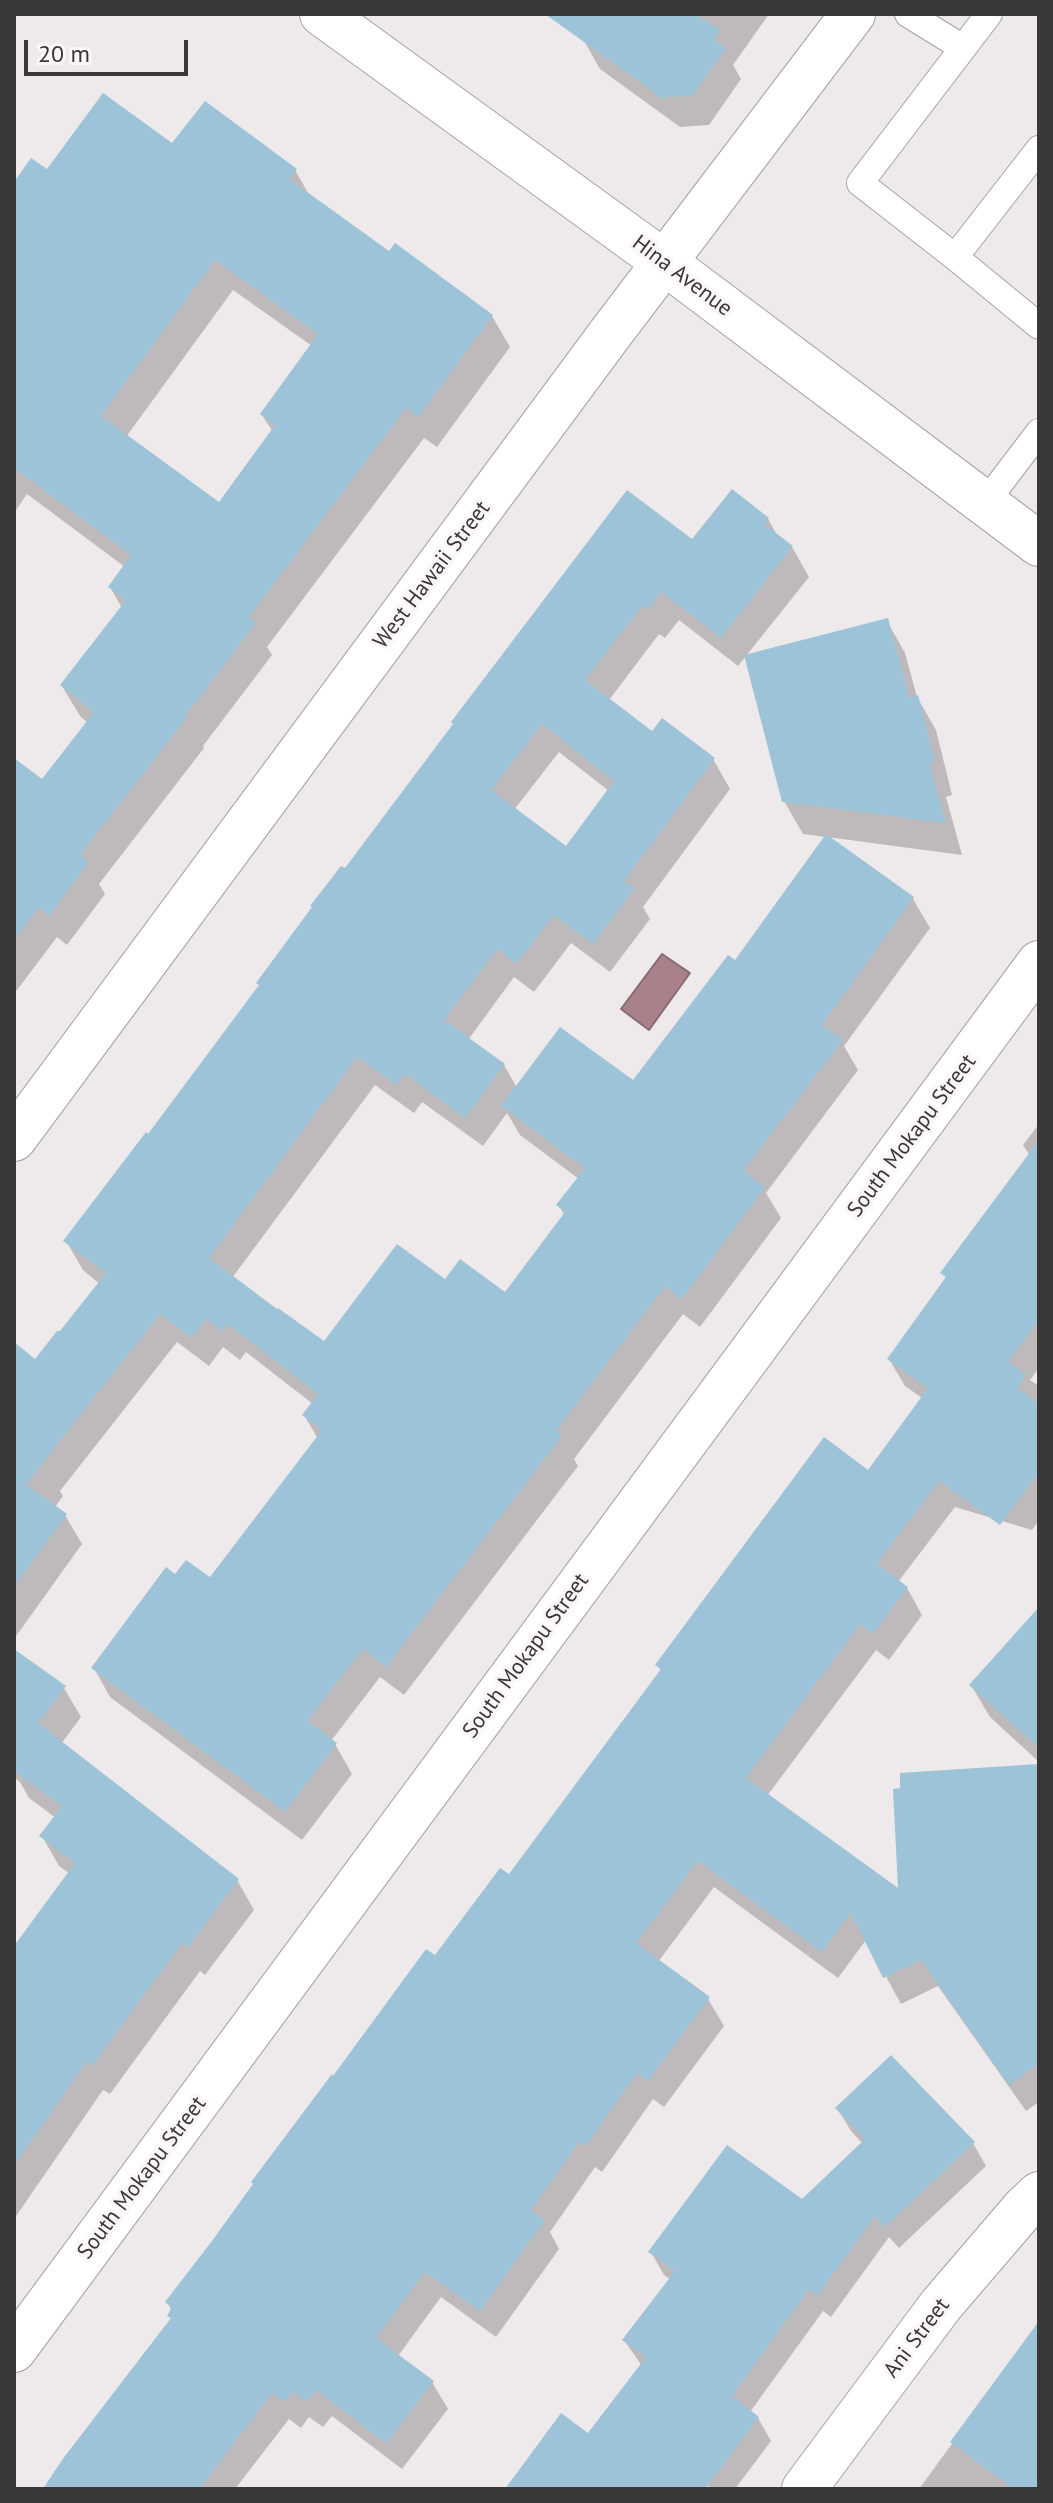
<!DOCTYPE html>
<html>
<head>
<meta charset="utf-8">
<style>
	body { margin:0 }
	#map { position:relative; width:1053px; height:2503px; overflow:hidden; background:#eee9ea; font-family:"PT Sans",sans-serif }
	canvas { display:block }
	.frame { position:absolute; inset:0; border:16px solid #393737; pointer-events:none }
	.scale { position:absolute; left:24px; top:40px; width:164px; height:36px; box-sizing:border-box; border:4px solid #393737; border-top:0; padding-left:10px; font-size:24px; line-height:28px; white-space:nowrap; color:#393737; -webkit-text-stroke:6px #fbf6f7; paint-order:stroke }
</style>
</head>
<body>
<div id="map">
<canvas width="1053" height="2503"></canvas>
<div class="frame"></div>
<div class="scale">20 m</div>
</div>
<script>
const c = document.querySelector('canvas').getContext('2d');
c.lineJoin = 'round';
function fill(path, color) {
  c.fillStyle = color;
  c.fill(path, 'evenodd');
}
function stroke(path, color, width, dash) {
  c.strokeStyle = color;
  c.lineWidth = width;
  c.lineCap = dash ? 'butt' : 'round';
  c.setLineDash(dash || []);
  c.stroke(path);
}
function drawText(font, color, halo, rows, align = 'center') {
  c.font = font + ' "PT Sans",sans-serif';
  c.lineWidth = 7;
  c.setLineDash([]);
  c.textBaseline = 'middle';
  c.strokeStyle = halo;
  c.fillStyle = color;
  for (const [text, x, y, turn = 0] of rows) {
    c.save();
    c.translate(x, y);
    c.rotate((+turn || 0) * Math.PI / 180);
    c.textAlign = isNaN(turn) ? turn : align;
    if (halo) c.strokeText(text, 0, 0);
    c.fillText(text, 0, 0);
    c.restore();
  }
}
const water = new Path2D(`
	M 662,954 L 690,973 L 649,1030 L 621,1009 Z`);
const shadow = new Path2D(`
	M 548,14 L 769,14 L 733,65 L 741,79 L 709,125 L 680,127 L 600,69 L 583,39 Z
	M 173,146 L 295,170 L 311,198 L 389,254 L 492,316 L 510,347 L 437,447 L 424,438 L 267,647 L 272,655 L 203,746 L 204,748 L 99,884 L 105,894 L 67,945 L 57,937 L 14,994 L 14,761 L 42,782 L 88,723 L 80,716 L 62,686 L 122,608 L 110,587 L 125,567 L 27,494 L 14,513 L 14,186 L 48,172 ZM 233,290 L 312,346 L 262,415 L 273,432 L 219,504 L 126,437 Z
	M 768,519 L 778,537 L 792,547 L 809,577 L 738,666 L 679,620 L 665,638 L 659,634 L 609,700 L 652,734 L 713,759 L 730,789 L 643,907 L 650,919 L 610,972 L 571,943 L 534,992 L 514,977 L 468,1040 L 504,1065 L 517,1088 L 634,1083 L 735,963 L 826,837 L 803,834 L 784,801 L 887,621 L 905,653 L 917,697 L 936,730 L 952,795 L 946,797 L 962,855 L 827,837 L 913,899 L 930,928 L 844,1046 L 858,1070 L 766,1193 L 781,1218 L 700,1327 L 683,1314 L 574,1459 L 578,1466 L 404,1695 L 380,1677 L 331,1741 L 335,1744 L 352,1774 L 302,1840 L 110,1697 L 94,1668 L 175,1577 L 211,1580 L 318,1439 L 304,1415 L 313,1404 L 246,1352 L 240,1360 L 223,1347 L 209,1366 L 177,1342 L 60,1491 L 63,1496 L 55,1507 L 65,1515 L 82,1544 L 14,1639 L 14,1344 L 36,1361 L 100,1284 L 83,1270 L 66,1241 L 149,1137 L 345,871 L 692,542 ZM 559,752 L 609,791 L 566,849 L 514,810 ZM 375,1085 L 414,1113 L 422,1102 L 483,1146 L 507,1113 L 520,1135 L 579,1179 L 559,1206 L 565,1216 L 506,1295 L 445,1282 L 325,1344 L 232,1278 Z
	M 1039,1124 L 1039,1368 L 1030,1380 L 1039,1386 L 1039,1520 L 1032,1530 L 955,1507 L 898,1582 L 907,1588 L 922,1615 L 889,1660 L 876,1650 L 767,1796 L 901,1892 L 1039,1766 L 1039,2102 L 1026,2111 L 938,1986 L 901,2004 L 866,1940 L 838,1978 L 714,1887 L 658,1962 L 708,1999 L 724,2026 L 664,2107 L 653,2099 L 602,2172 L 595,2167 L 550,2232 L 559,2249 L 496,2337 L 441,2297 L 398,2356 L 432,2382 L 448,2409 L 402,2469 L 332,2416 L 323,2427 L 309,2417 L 301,2428 L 289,2419 L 235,2489 L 44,2489 L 172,2320 L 170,2316 L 172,2311 L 167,2302 L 436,1958 L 509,1877 L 661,1671 L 658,1665 L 868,1473 L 922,1398 L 905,1386 L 889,1359 L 947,1279 L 943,1273 L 1030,1156 L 1023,1145 Z
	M 1039,1610 L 1039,1762 L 990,1717 L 971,1685 Z
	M 14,1652 L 64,1688 L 81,1717 L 61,1744 L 237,1880 L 254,1910 L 205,1975 L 200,1971 L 110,2094 L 103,2090 L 14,2219 L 14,1950 L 70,1874 L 59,1866 L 42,1836 L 56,1818 L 29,1798 L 20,1782 L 14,1777 Z
	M 837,2108 L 973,2143 L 986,2166 L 899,2248 L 889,2237 L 831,2317 L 823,2311 L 750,2412 L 758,2418 L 771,2441 L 735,2489 L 712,2489 L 707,2485 L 705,2489 L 507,2489 L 588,2436 L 642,2366 L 624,2340 L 671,2280 L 664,2275 L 651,2252 L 802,2202 L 863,2144 L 851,2131 Z
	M 1035,2330 L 1039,2333 L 1039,2489 L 919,2489 Z`);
const building = new Path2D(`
	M 545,14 L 695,14 L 721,30 L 714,40 L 726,48 L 693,95 L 662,98 Z
	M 103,93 L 172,143 L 205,101 L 297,169 L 289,179 L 389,251 L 395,243 L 493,315 L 418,417 L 406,408 L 249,617 L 256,623 L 186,715 L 188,716 L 80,855 L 89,862 L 49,916 L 39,907 L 14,940 L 14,758 L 42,779 L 94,712 L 60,685 L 126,600 L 108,587 L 131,555 L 14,468 L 14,182 L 31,158 L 47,169 ZM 215,260 L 318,334 L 260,414 L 275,425 L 219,502 L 101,416 Z
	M 732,489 L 769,518 L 764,524 L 793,546 L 721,638 L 661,592 L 648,610 L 642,606 L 585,680 L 652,731 L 662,718 L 715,758 L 624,881 L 635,888 L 593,944 L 554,915 L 516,964 L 497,949 L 444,1020 L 505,1064 L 465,1118 L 405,1074 L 396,1085 L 357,1057 L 209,1258 L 277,1309 L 278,1308 L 324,1341 L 397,1244 L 445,1279 L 460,1259 L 505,1292 L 565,1212 L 556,1205 L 585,1168 L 501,1106 L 560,1027 L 633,1080 L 728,955 L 735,960 L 826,834 L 914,897 L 822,1025 L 843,1040 L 743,1171 L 765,1187 L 682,1299 L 665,1286 L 556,1431 L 562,1436 L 386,1667 L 363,1649 L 307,1721 L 337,1743 L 285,1812 L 91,1668 L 166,1567 L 175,1574 L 186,1560 L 210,1577 L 322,1430 L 302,1415 L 318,1394 L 228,1324 L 223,1331 L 206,1319 L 191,1338 L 160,1314 L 26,1484 L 67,1514 L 14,1587 L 14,1342 L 35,1359 L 57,1331 L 60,1331 L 106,1273 L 63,1241 L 146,1132 L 148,1134 L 259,985 L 256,983 L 312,907 L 310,906 L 341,866 L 345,868 L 453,724 L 451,722 L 627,490 L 692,539 ZM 542,724 L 614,781 L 566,846 L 491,790 Z
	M 888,618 L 909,698 L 918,695 L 935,762 L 929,764 L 946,823 L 782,802 L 744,655 Z
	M 1039,1140 L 1039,1320 L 1008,1362 L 1027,1375 L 1017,1388 L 1039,1404 L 1039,1472 L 1000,1525 L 939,1481 L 877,1564 L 908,1587 L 873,1634 L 860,1624 L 746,1778 L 898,1888 L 893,1789 L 900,1788 L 900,1773 L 1039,1764 L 1039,2064 L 1009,2085 L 921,1960 L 883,1978 L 851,1913 L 822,1952 L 698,1861 L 636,1943 L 710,1997 L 648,2081 L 637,2073 L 586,2146 L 579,2142 L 531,2210 L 545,2220 L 480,2311 L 425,2272 L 376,2338 L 434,2381 L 386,2443 L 316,2390 L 307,2402 L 293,2392 L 285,2402 L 272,2393 L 199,2489 L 43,2489 L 62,2460 L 171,2318 L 167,2316 L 172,2307 L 165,2302 L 212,2241 L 253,2184 L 251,2182 L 332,2074 L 333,2076 L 426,1949 L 435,1955 L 500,1868 L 509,1874 L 661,1669 L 655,1665 L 824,1437 L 868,1470 L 928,1388 L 887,1359 L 946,1277 L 940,1273 Z
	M 1039,1607 L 1039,1748 L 969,1685 Z
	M 14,1649 L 66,1686 L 38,1723 L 239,1879 L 188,1947 L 182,1943 L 92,2066 L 86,2062 L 14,2166 L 14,1946 L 75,1863 L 39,1836 L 62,1806 L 14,1771 Z
	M 891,2055 L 975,2142 L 885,2227 L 875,2216 L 817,2296 L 809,2289 L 732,2396 L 759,2417 L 705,2489 L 505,2489 L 561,2413 L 588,2433 L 646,2357 L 622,2340 L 675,2271 L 648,2252 L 727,2145 L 802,2199 L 865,2139 L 835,2108 Z
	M 1039,2321 L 1039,2489 L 1014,2489 L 950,2442 Z`);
const lane = new Path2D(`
	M 908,14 L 963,48
	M 989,14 L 860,183 L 955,257 L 1039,326
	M 955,257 L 1039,149
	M 985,503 L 1039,432`);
const street = new Path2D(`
	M 322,14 L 664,262 L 1039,544
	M 14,1139 L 610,334 L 853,14
	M 14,2350 L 1039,963
	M 804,2489 L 941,2305 L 1025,2207 L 1039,2194`);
const streetNames = [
	["Hina Avenue",682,276,37],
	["West Hawaii Street",432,575,-53],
	["South Mokapu Street",912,1136,-53],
	["South Mokapu Street",526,1656,-54],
	["South Mokapu Street",142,2178,-53],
	["Ani Street",917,2338,-53]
];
fill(water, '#a9818b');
stroke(water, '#876b72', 2);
fill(shadow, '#0003');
fill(building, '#9cc3d7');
stroke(lane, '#a6a2a3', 28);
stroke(street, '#a6a2a3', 46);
stroke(lane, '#fff', 26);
stroke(street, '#fff', 44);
drawText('22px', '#393737', '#fbf6f7', streetNames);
</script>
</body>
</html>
